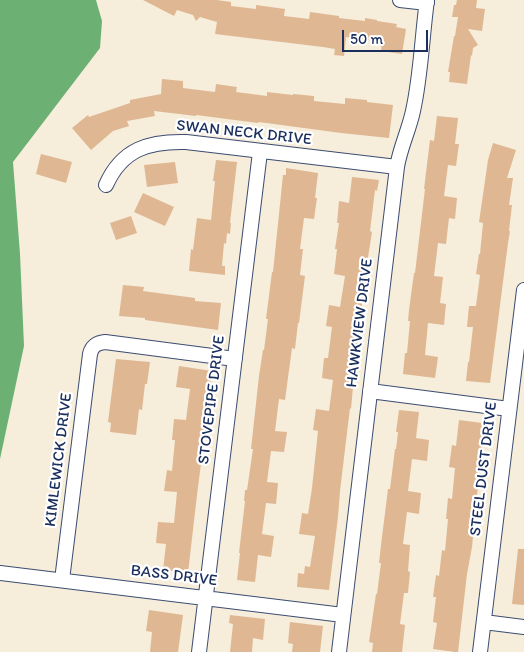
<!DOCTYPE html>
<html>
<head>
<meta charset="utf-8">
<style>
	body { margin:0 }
	#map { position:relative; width:524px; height:652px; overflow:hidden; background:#f6eddb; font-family:Itim,sans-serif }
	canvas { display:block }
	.scale { position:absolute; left:342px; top:30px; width:86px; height:22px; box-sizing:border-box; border:2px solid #1b2f5e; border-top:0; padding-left:6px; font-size:15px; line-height:18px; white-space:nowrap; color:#1b2f5e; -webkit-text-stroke:4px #fff; paint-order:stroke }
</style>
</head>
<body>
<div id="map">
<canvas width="524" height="652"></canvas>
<div class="scale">50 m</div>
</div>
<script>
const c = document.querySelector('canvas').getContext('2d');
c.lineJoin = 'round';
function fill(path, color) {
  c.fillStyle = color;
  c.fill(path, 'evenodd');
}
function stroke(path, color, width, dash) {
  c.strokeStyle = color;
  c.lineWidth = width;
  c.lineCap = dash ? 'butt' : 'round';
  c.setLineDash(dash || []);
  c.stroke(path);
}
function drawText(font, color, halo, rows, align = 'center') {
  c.font = font + ' Itim,sans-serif';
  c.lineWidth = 4.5;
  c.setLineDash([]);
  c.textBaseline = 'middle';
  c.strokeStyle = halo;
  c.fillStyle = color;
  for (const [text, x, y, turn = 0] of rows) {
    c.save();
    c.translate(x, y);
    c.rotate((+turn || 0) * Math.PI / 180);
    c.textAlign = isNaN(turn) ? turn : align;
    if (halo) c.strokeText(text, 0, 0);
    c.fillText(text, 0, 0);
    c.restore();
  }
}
const forest = new Path2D(`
	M 0,0 L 96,0 L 102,21 L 100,48 L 13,162 L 20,254 L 24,346 L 0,459 Z`);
const building = new Path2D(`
	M 143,0 L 217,0 L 231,2 L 231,6 L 256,9 L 256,5 L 285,9 L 284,16 L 309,19 L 310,12 L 339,16 L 339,18 L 365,21 L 365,18 L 377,20 L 377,21 L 397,24 L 396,27 L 406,29 L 402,54 L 381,51 L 382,42 L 346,37 L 344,56 L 334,55 L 335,49 L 323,47 L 215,34 L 217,22 L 200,17 L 196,21 L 193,15 L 177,10 L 174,16 Z
	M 457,0 L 477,0 L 476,8 L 485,9 L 482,31 L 468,29 L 478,45 L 473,48 L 472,56 L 471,55 L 467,84 L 449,82 L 450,72 L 448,72 L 454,36 L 455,36 L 458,17 L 452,17 L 454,5 L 456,5 Z
	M 162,79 L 183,81 L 183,88 L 215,92 L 216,84 L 237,87 L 236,92 L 267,96 L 267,92 L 293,95 L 293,94 L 314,96 L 314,101 L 345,104 L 345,98 L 367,100 L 367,102 L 393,105 L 389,138 L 341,133 L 259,122 L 258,123 L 196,115 L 196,116 L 154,111 L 155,116 L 127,121 L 129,126 L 113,131 L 91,150 L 72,128 L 88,115 L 89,117 L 130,103 L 130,100 L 161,94 Z
	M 437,116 L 458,118 L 455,144 L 459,144 L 456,166 L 448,165 L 444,196 L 457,198 L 455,219 L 449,218 L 446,244 L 438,243 L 434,276 L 443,277 L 440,303 L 446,304 L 444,325 L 428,323 L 425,355 L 438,357 L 435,378 L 403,374 L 405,353 L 407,353 L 410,321 L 408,321 L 409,310 L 414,273 L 415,273 L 425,189 L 424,189 L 430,140 L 434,141 Z
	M 493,143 L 516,150 L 507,178 L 513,178 L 509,205 L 512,205 L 509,231 L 510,231 L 508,243 L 490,383 L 466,381 L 468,362 L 469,362 L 473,327 L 467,327 L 469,306 L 476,306 L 480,275 L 476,274 L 479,254 L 480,254 L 483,223 L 479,222 L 488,160 Z
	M 41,154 L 72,162 L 66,183 L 36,174 Z
	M 216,160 L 237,162 L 230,223 L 231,223 L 230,234 L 227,233 L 226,244 L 224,243 L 222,266 L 225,266 L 225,275 L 189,271 L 191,249 L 193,250 L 197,218 L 211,220 L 215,181 L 213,181 Z
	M 175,162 L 178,183 L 147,187 L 144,165 Z
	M 286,168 L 318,173 L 315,198 L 317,198 L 314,219 L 304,218 L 300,249 L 303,249 L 300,275 L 305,276 L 299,323 L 298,323 L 295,349 L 292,348 L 285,400 L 279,399 L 275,431 L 287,432 L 284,452 L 271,451 L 267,482 L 278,483 L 276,504 L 266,503 L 262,534 L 274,536 L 271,557 L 258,555 L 255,582 L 237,580 L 240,553 L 239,553 L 245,501 L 244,501 L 245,490 L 247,490 L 253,449 L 251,449 L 259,376 L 263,350 L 264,350 L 268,319 L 266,319 L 272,272 L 273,272 L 283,175 L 286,175 Z
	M 352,177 L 379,180 L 377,191 L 375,190 L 370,231 L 372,232 L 364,283 L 357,357 L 355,357 L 352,387 L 353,387 L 351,409 L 350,408 L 340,491 L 338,517 L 329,590 L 297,587 L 298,573 L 304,574 L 305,566 L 310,567 L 315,536 L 299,534 L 302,513 L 308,514 L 312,488 L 318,431 L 313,430 L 316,409 L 329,411 L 333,380 L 322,378 L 324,358 L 328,358 L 332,327 L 326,326 L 329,305 L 340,307 L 345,276 L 334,274 L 337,249 L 335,249 L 339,223 L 337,223 L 339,201 L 349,203 Z
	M 143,193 L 174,207 L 165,226 L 134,212 Z
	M 131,216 L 137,233 L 116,240 L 110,223 Z
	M 123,285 L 144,287 L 143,291 L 195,298 L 195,301 L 221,303 L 218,330 L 145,320 L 145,318 L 119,316 Z
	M 116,359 L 150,362 L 147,384 L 145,384 L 142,410 L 139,409 L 136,435 L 110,432 L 111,423 L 108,422 Z
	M 179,366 L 212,371 L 206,418 L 205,418 L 202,448 L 203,448 L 197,495 L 188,573 L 163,570 L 166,544 L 156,543 L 158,522 L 174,523 L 177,492 L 164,491 L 167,470 L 172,471 L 175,440 L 172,440 L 174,419 L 186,420 L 190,389 L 176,387 Z
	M 399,410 L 419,412 L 416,438 L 429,440 L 427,461 L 412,459 L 408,491 L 421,493 L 419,514 L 407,512 L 403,544 L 410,545 L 408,571 L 410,572 L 408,593 L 404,593 L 400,624 L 405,625 L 402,652 L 372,652 L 373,643 L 369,642 L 376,594 L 377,594 L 381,563 L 379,563 L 381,545 L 388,489 L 390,489 L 395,449 L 396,449 L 398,432 L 396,432 Z
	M 459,420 L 482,423 L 482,431 L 485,431 L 484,445 L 482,445 L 472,547 L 467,574 L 458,652 L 455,652 L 433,649 L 437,623 L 433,622 L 436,597 L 433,597 L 436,575 L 439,576 L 442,550 L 445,551 L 448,519 L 446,519 L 448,498 L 452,499 L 455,468 L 449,467 L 452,445 L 456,446 Z
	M 518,549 L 524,549 L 524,605 L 512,604 Z
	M 149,610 L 183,615 L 178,652 L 150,652 L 152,632 L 146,631 Z
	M 230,615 L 265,619 L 263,640 L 253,638 L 252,652 L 230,652 L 233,624 L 229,623 Z
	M 290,622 L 323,626 L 320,652 L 292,652 L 293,644 L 288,643 Z`);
const minor = new Path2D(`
	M 400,0 L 427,3
	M 106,185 C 122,149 149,141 186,142 L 397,167
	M 370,391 L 509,409
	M 0,573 L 343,615
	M 62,580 L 90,354 C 92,346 96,343 105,342 L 235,359
	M 484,622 L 524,627
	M 199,652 L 260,152
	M 339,652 L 397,167 C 400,148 409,130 413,111 C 421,75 422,37 427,0
	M 480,652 L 524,290`);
const streetNames = [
	["SWAN NECK DRIVE",244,133,6],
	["HAWKVIEW DRIVE",360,323,-83],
	["STOVEPIPE DRIVE",212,400,-83],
	["KIMLEWICK DRIVE",59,460,-83],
	["STEEL DUST DRIVE",484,469,-83],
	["BASS DRIVE",174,576,7]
];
fill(forest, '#6cb074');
fill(building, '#dfb893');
stroke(minor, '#3c4c71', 16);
stroke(minor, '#fff', 14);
drawText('16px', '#1b2f5e', '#fff', streetNames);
</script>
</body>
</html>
